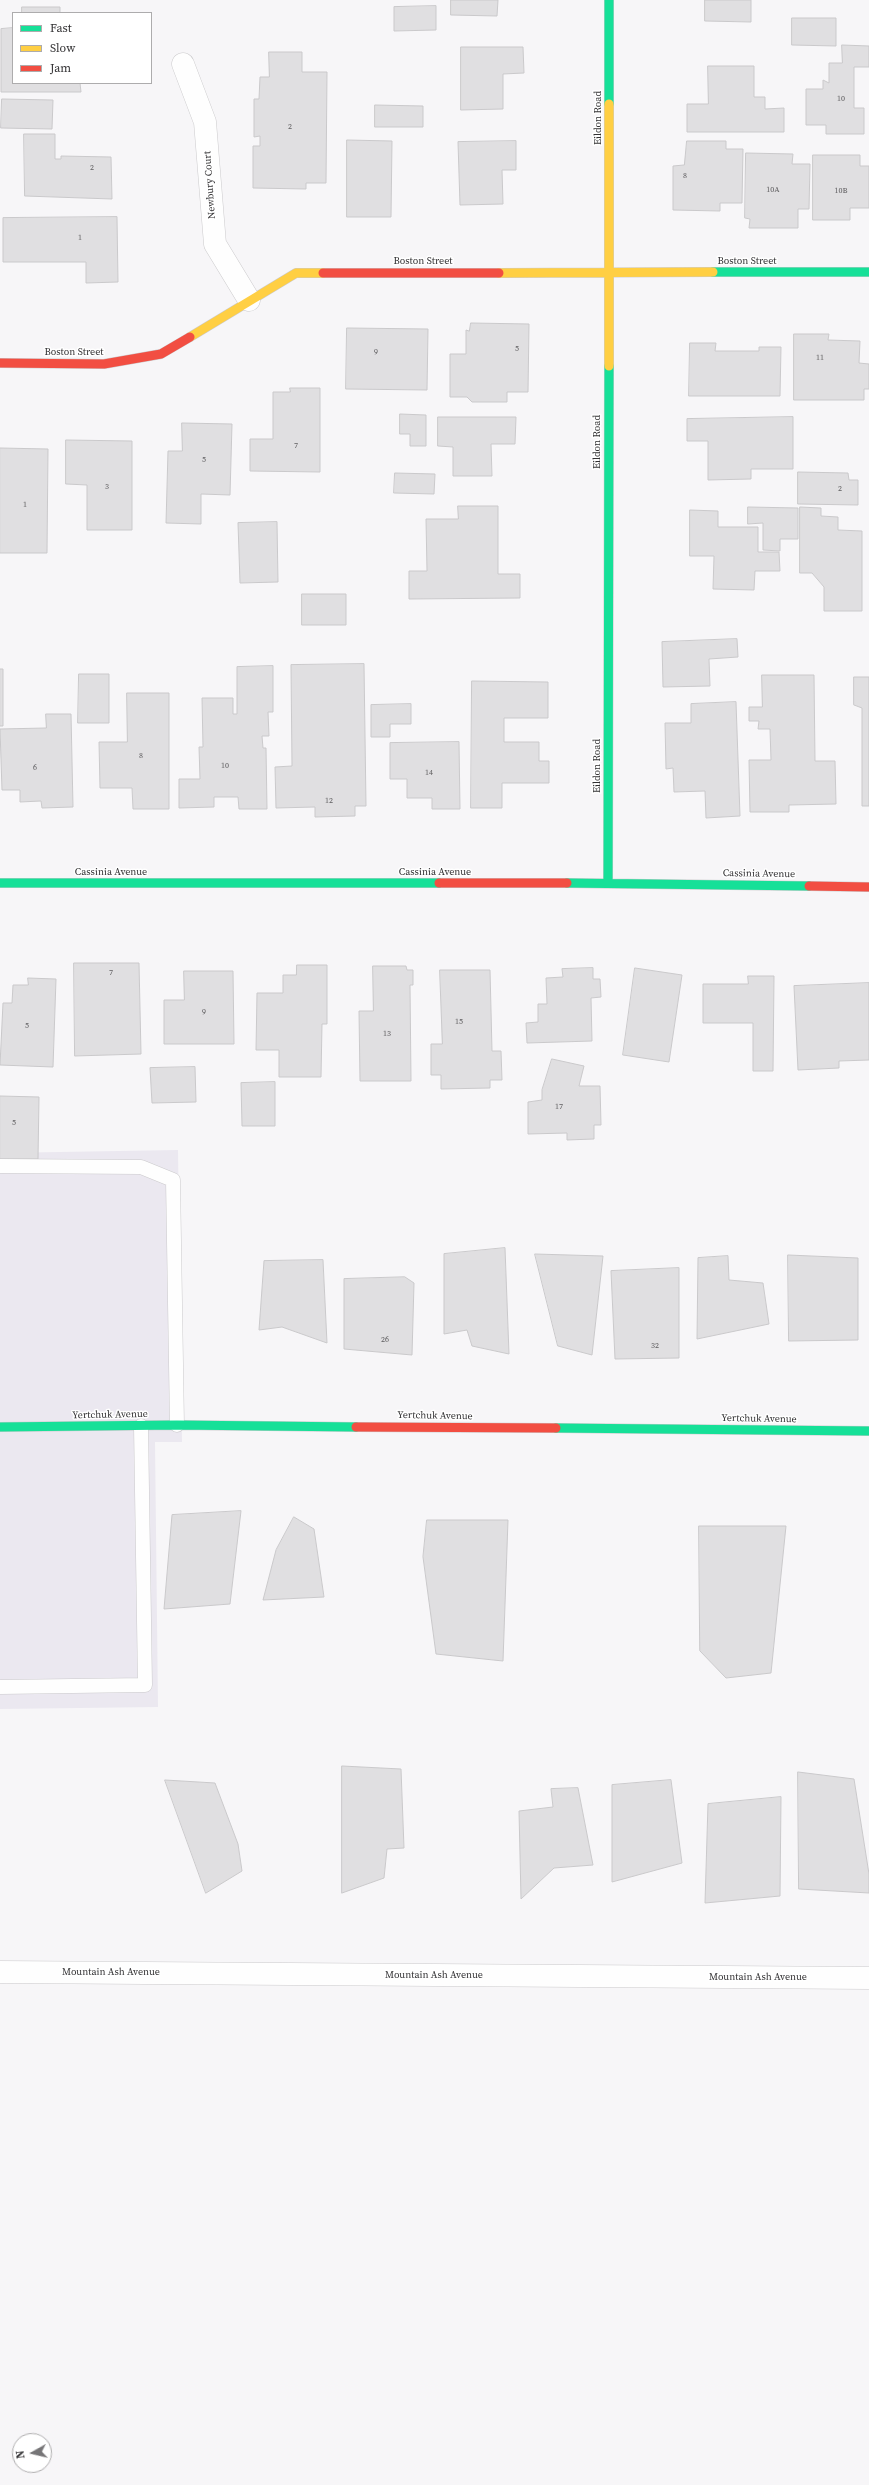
<!DOCTYPE html>
<html>
<head>
<meta charset="utf-8">
<style>
	body { margin:0 }
	#map { position:relative; width:869px; height:2485px; overflow:hidden; background:#f7f6f8; font-family:"Source Serif 4",serif }
	canvas { display:block }
	.legend { position:absolute; left:12px; top:12px; width:140px; height:72px; box-sizing:border-box; background:#fff; border:1px solid #adacad; margin:0; padding:5px 7px; list-style:none; font-size:12px; color:#313032 }
	.legend li { display:flex; align-items:center; gap:8px; height:20px }
	.legend b { width:20px; border:1px solid #adacad }
	.north { position:absolute; left:12px; top:2433px; width:40px; height:40px; box-sizing:border-box; background:#fff; border:1px solid #adacad; border-radius:50%; rotate:262deg; font-size:11px; font-weight:700; line-height:16px; text-align:center; color:#313032 }
	.north::after { content:''; display:block; margin:auto; width:14px; height:18px; background:#767577; clip-path:polygon(50% 0,100% 100%,50% 72%,0 100%) }
</style>
</head>
<body>
<div id="map">
<canvas width="869" height="2485"></canvas>
<ul class="legend">
<li><b style="height:5px;background:#16e098"></b>Fast</li>
<li><b style="height:5px;background:#ffcf43"></b>Slow</li>
<li><b style="height:5px;background:#f24e42"></b>Jam</li>
</ul>
<div class="north">N</div>
</div>
<script>
const c = document.querySelector('canvas').getContext('2d');
c.lineJoin = 'round';
function fill(path, color) {
  c.fillStyle = color;
  c.fill(path, 'evenodd');
}
function stroke(path, color, width, dash) {
  c.strokeStyle = color;
  c.lineWidth = width;
  c.lineCap = dash ? 'butt' : 'round';
  c.setLineDash(dash || []);
  c.stroke(path);
}
function drawText(font, color, halo, rows, align = 'center') {
  c.font = font + ' "Source Serif 4",serif';
  c.lineWidth = 3;
  c.setLineDash([]);
  c.textBaseline = 'middle';
  c.strokeStyle = halo;
  c.fillStyle = color;
  for (const [text, x, y, turn = 0] of rows) {
    c.save();
    c.translate(x, y);
    c.rotate((+turn || 0) * Math.PI / 180);
    c.textAlign = isNaN(turn) ? turn : align;
    if (halo) c.strokeText(text, 0, 0);
    c.fillText(text, 0, 0);
    c.restore();
  }
}
const built = new Path2D(`
	M 178,1150 L 182,1442 L 155,1442 L 158,1707 L 0,1709 L 0,1153 Z`);
const building = new Path2D(`
	M 451,0 L 498,0 L 497,16 L 451,15 Z
	M 705,0 L 751,0 L 751,22 L 705,21 Z
	M 436,6 L 436,30 L 394,31 L 394,7 Z
	M 22,7 L 60,7 L 60,13 L 22,13 Z
	M 792,18 L 836,18 L 836,46 L 792,45 Z
	M 13,28 L 13,83 L 80,83 L 81,92 L 1,92 L 1,29 Z
	M 842,45 L 869,46 L 869,67 L 854,67 L 854,108 L 864,108 L 864,134 L 826,134 L 826,125 L 806,125 L 806,89 L 823,89 L 823,80 L 829,83 L 829,63 L 842,63 Z
	M 461,47 L 523,47 L 524,73 L 503,74 L 503,109 L 461,110 Z
	M 269,52 L 302,52 L 302,72 L 327,72 L 326,183 L 306,183 L 306,189 L 253,188 L 253,146 L 260,146 L 260,136 L 254,137 L 254,99 L 259,99 L 260,77 L 269,77 Z
	M 708,66 L 754,66 L 754,97 L 765,97 L 765,109 L 784,108 L 784,132 L 687,132 L 687,104 L 708,104 Z
	M 2,99 L 53,100 L 52,129 L 1,128 Z
	M 375,105 L 423,106 L 423,127 L 375,127 Z
	M 24,134 L 55,134 L 55,159 L 61,159 L 61,156 L 111,157 L 112,199 L 25,196 Z
	M 347,140 L 392,141 L 391,217 L 347,217 Z
	M 516,141 L 516,170 L 502,170 L 503,204 L 460,205 L 458,142 Z
	M 687,141 L 726,141 L 726,149 L 743,149 L 742,203 L 720,203 L 720,211 L 673,210 L 673,166 L 684,165 Z
	M 746,153 L 793,154 L 792,164 L 810,164 L 809,209 L 798,209 L 798,228 L 749,228 L 750,219 L 745,218 Z
	M 813,155 L 860,155 L 860,166 L 869,166 L 869,208 L 850,208 L 850,220 L 813,220 Z
	M 117,217 L 118,282 L 86,283 L 86,262 L 3,262 L 3,218 Z
	M 471,323 L 529,324 L 528,392 L 507,392 L 507,402 L 472,402 L 467,397 L 450,397 L 450,354 L 466,354 L 466,330 L 469,331 Z
	M 347,328 L 428,329 L 427,390 L 346,389 Z
	M 794,334 L 829,334 L 828,340 L 860,341 L 859,363 L 869,364 L 869,389 L 864,389 L 864,400 L 794,400 Z
	M 690,343 L 716,343 L 715,351 L 759,351 L 759,347 L 781,347 L 780,396 L 689,396 Z
	M 290,388 L 320,388 L 320,472 L 250,471 L 250,439 L 273,439 L 273,392 L 290,392 Z
	M 400,414 L 426,415 L 426,446 L 410,446 L 410,434 L 400,434 Z
	M 438,417 L 516,417 L 515,444 L 491,444 L 492,476 L 453,476 L 453,447 L 438,446 Z
	M 793,417 L 793,469 L 751,469 L 751,479 L 708,480 L 708,441 L 687,441 L 687,419 Z
	M 182,423 L 232,424 L 230,495 L 201,494 L 201,524 L 166,523 L 168,451 L 182,451 Z
	M 66,440 L 132,441 L 132,530 L 87,530 L 87,485 L 66,484 Z
	M 0,448 L 48,449 L 47,553 L 0,553 Z
	M 798,472 L 848,473 L 849,480 L 858,480 L 858,505 L 798,504 Z
	M 395,473 L 435,474 L 434,494 L 394,493 Z
	M 458,506 L 498,506 L 498,574 L 520,574 L 520,598 L 409,599 L 409,571 L 427,571 L 426,519 L 458,519 Z
	M 748,507 L 798,508 L 798,539 L 780,539 L 780,551 L 763,550 L 763,523 L 748,524 Z
	M 800,507 L 821,508 L 821,516 L 838,517 L 838,530 L 862,531 L 862,611 L 824,611 L 824,587 L 812,573 L 800,573 Z
	M 690,510 L 718,511 L 718,527 L 758,527 L 758,552 L 779,552 L 780,571 L 755,571 L 754,590 L 713,589 L 714,556 L 690,556 Z
	M 277,522 L 278,582 L 240,583 L 238,523 Z
	M 302,594 L 346,594 L 346,625 L 302,625 Z
	M 737,639 L 738,657 L 709,659 L 710,686 L 663,687 L 662,642 Z
	M 364,664 L 366,806 L 355,806 L 355,816 L 315,817 L 315,807 L 276,808 L 275,767 L 292,766 L 291,665 Z
	M 273,666 L 273,712 L 268,712 L 269,736 L 262,736 L 263,748 L 266,748 L 267,809 L 239,809 L 238,797 L 214,797 L 214,807 L 179,808 L 179,779 L 200,779 L 199,747 L 203,747 L 202,698 L 233,698 L 233,714 L 237,714 L 237,667 Z
	M 0,669 L 3,669 L 3,726 L 0,726 Z
	M 79,674 L 109,674 L 109,723 L 78,723 Z
	M 762,675 L 814,675 L 815,761 L 835,761 L 836,804 L 789,805 L 789,812 L 750,812 L 749,760 L 771,760 L 770,729 L 758,729 L 759,721 L 749,721 L 749,707 L 762,707 Z
	M 854,677 L 869,677 L 869,806 L 862,806 L 862,708 L 854,705 Z
	M 472,681 L 548,682 L 548,718 L 504,718 L 504,742 L 539,742 L 539,761 L 549,761 L 549,783 L 502,783 L 502,808 L 471,808 Z
	M 127,693 L 169,693 L 169,809 L 133,809 L 132,788 L 100,788 L 99,742 L 127,742 Z
	M 736,702 L 740,816 L 706,818 L 705,791 L 674,792 L 673,768 L 666,769 L 665,723 L 691,723 L 691,704 Z
	M 411,704 L 411,724 L 390,724 L 390,737 L 371,737 L 371,705 Z
	M 46,714 L 71,714 L 73,807 L 42,808 L 41,801 L 20,802 L 20,790 L 2,790 L 0,729 L 46,728 Z
	M 459,742 L 460,809 L 432,809 L 432,798 L 407,798 L 407,779 L 390,779 L 390,743 Z
	M 74,963 L 139,963 L 141,1054 L 75,1056 Z
	M 297,965 L 327,965 L 327,1024 L 322,1024 L 321,1077 L 279,1077 L 279,1050 L 256,1050 L 257,993 L 283,993 L 283,975 L 296,975 Z
	M 373,966 L 406,966 L 407,970 L 413,970 L 413,985 L 410,985 L 411,1081 L 360,1081 L 359,1011 L 373,1011 Z
	M 593,968 L 593,979 L 600,979 L 601,997 L 591,998 L 592,1041 L 527,1043 L 526,1023 L 538,1022 L 538,1004 L 547,1004 L 546,978 L 563,977 L 562,969 Z
	M 635,968 L 682,975 L 669,1062 L 623,1055 Z
	M 440,970 L 490,970 L 492,1051 L 501,1051 L 502,1080 L 490,1080 L 490,1088 L 441,1089 L 441,1075 L 431,1075 L 431,1044 L 442,1044 Z
	M 184,971 L 233,971 L 234,1044 L 164,1044 L 164,1000 L 184,1000 Z
	M 748,976 L 774,976 L 773,1071 L 753,1071 L 753,1023 L 703,1023 L 703,984 L 748,984 Z
	M 28,978 L 56,979 L 53,1067 L 0,1065 L 3,1003 L 12,1003 L 13,985 L 28,985 Z
	M 869,983 L 869,1060 L 839,1061 L 839,1068 L 798,1070 L 794,986 Z
	M 552,1059 L 584,1066 L 579,1086 L 600,1086 L 601,1125 L 594,1125 L 594,1139 L 567,1140 L 567,1133 L 528,1134 L 528,1102 L 542,1100 L 542,1090 Z
	M 195,1067 L 196,1102 L 152,1103 L 150,1068 Z
	M 275,1082 L 275,1126 L 242,1126 L 241,1083 Z
	M 0,1096 L 39,1097 L 38,1159 L 0,1159 Z
	M 505,1248 L 509,1354 L 472,1346 L 467,1330 L 444,1334 L 444,1254 Z
	M 535,1254 L 603,1256 L 592,1355 L 558,1346 Z
	M 788,1255 L 858,1258 L 858,1340 L 789,1341 Z
	M 728,1256 L 729,1280 L 763,1283 L 769,1324 L 697,1339 L 698,1258 Z
	M 323,1260 L 327,1343 L 282,1327 L 259,1330 L 264,1261 Z
	M 679,1268 L 679,1358 L 615,1359 L 611,1271 Z
	M 405,1277 L 414,1283 L 412,1355 L 344,1349 L 344,1279 Z
	M 241,1511 L 230,1604 L 164,1609 L 172,1515 Z
	M 294,1517 L 314,1529 L 324,1597 L 263,1600 L 276,1550 Z
	M 427,1520 L 508,1520 L 503,1661 L 436,1654 L 423,1557 Z
	M 699,1526 L 786,1526 L 771,1673 L 726,1678 L 700,1651 Z
	M 342,1766 L 401,1769 L 404,1848 L 387,1849 L 384,1878 L 342,1893 Z
	M 798,1772 L 854,1779 L 869,1874 L 869,1893 L 799,1889 Z
	M 165,1780 L 215,1783 L 238,1844 L 242,1871 L 206,1893 Z
	M 671,1780 L 682,1863 L 612,1882 L 612,1785 Z
	M 578,1788 L 593,1865 L 554,1868 L 521,1899 L 519,1811 L 553,1807 L 551,1789 Z
	M 781,1797 L 780,1896 L 705,1903 L 708,1804 Z`);
const lane = new Path2D(`
	M 0,1166 L 141,1167 L 173,1180 L 177,1425
	M 0,1687 L 145,1685 L 141,1426`);
const street = new Path2D(`
	M 183,64 L 205,122 L 215,244 L 249,300
	M 0,1972 L 869,1978`);
const fast = new Path2D(`
	M 609,104 L 609,0
	M 713,272 L 869,272
	M 0,883 L 439,883
	M 567,883 L 809,886
	M 608,883 L 609,366
	M 0,1427 L 177,1425 L 356,1427
	M 556,1428 L 869,1431`);
const slow = new Path2D(`
	M 499,273 L 713,272
	M 190,337 L 296,273 L 323,273
	M 609,366 L 609,104`);
const jam = new Path2D(`
	M 323,273 L 499,273
	M 0,363 L 104,364 L 161,354 L 190,337
	M 439,883 L 567,883
	M 809,886 L 869,887
	M 356,1427 L 556,1428`);
const numberNames = [
	["10",841,99],
	["2",290,127],
	["2",92,168],
	["8",685,176],
	["10A",773,190],
	["10B",841,191],
	["1",80,238],
	["5",517,349],
	["9",376,352],
	["11",820,358],
	["7",296,446],
	["5",204,460],
	["3",107,487],
	["2",840,489],
	["1",25,505],
	["8",141,756],
	["10",225,766],
	["6",35,768],
	["14",429,773],
	["12",329,801],
	["7",111,973],
	["9",204,1012],
	["15",459,1022],
	["5",27,1026],
	["13",387,1034],
	["17",559,1107],
	["5",14,1123],
	["26",385,1340],
	["32",655,1346]
];
const streetNames = [
	["Eildon Road",598,118,-90],
	["Newbury Court",210,185,-94],
	["Boston Street",423,261],
	["Boston Street",747,261],
	["Boston Street",74,352],
	["Eildon Road",597,442,-90],
	["Eildon Road",597,766,-90],
	["Cassinia Avenue",111,872],
	["Cassinia Avenue",435,872],
	["Cassinia Avenue",759,874,1],
	["Yertchuk Avenue",110,1415,-1],
	["Yertchuk Avenue",435,1416,1],
	["Yertchuk Avenue",759,1419,1],
	["Mountain Ash Avenue",111,1972],
	["Mountain Ash Avenue",434,1975],
	["Mountain Ash Avenue",758,1977]
];
fill(built, '#ebe8f0');
fill(building, '#e0dfe1');
stroke(building, '#cac9cb', 1);
stroke(lane, '#cbcacc', 15);
stroke(street, '#cbcacc', 23);
stroke(fast, '#cbcacc', 10);
stroke(slow, '#cbcacc', 10);
stroke(jam, '#cbcacc', 10);
stroke(lane, '#fefefe', 14);
stroke(street, '#fefefe', 22);
stroke(fast, '#16e098', 9);
stroke(slow, '#ffcf43', 9);
stroke(jam, '#f24e42', 9);
drawText('8px', '#5e5d5f', null, numberNames);
drawText('10px', '#313032', '#fff', streetNames);
</script>
</body>
</html>
